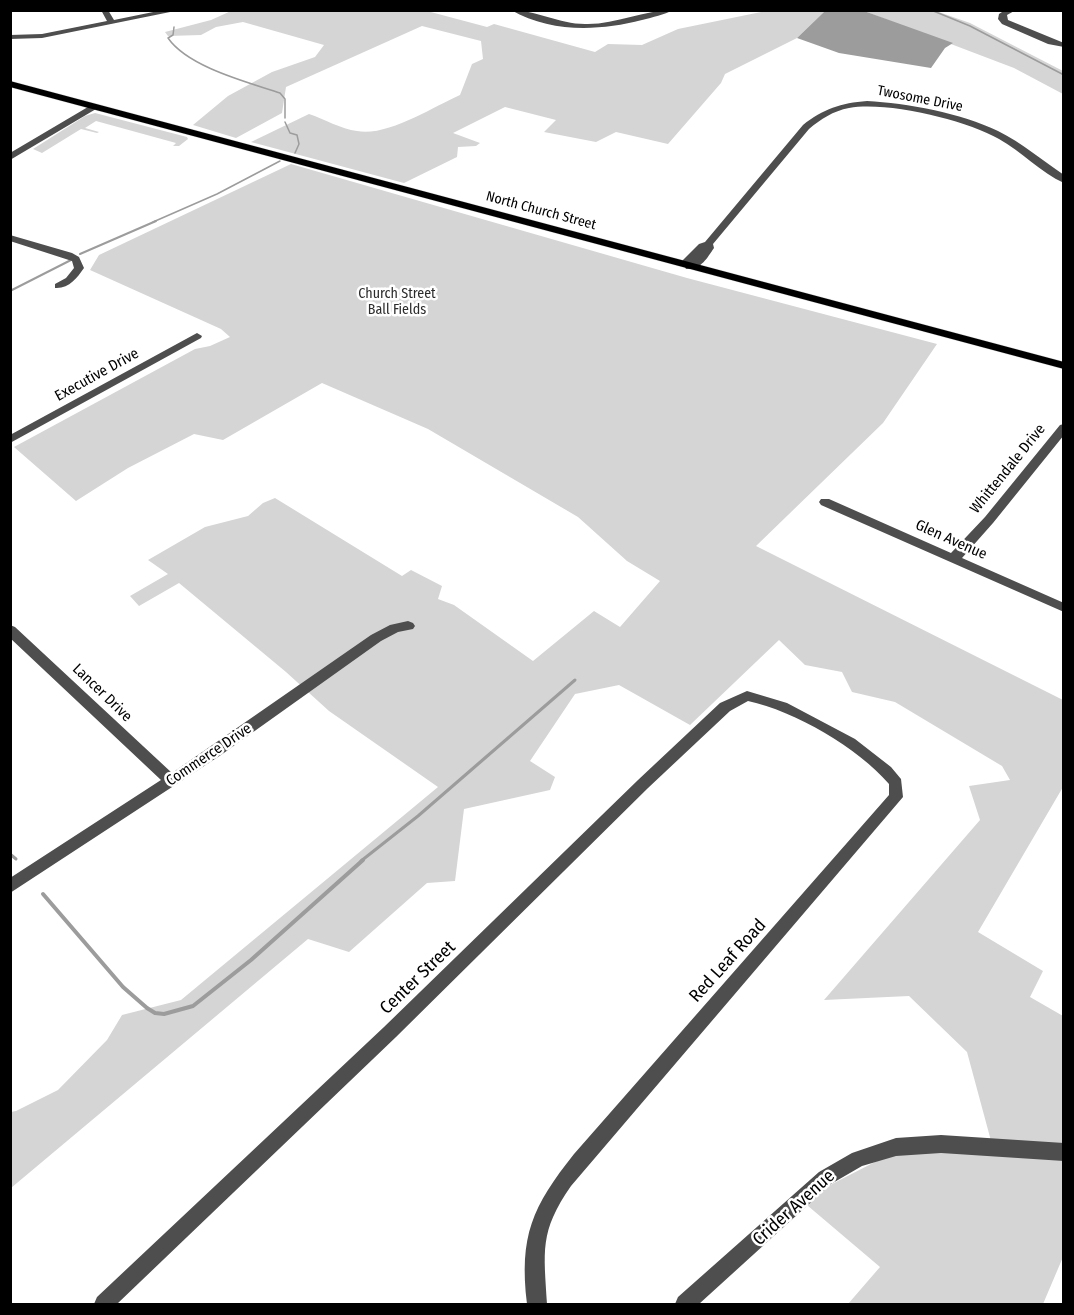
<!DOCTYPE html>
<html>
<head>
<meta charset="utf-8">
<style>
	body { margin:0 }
	#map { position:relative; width:1074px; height:1315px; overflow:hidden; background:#fff; font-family:"Fira Sans Condensed",sans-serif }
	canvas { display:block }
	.frame { position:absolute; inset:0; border:12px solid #000; pointer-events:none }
</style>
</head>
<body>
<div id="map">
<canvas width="1074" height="1315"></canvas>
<div class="frame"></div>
</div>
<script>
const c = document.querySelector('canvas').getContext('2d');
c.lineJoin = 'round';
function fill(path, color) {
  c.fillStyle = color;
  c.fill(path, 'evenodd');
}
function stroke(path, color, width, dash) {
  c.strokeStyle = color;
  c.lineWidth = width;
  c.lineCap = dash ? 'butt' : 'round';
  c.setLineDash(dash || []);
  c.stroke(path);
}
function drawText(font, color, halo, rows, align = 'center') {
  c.font = font + ' "Fira Sans Condensed",sans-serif';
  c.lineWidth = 5;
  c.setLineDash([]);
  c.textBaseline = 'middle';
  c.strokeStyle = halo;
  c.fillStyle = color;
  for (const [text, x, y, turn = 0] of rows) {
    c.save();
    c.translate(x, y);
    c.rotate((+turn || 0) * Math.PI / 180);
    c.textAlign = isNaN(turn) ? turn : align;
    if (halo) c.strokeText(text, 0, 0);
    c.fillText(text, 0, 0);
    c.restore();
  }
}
const green = new Path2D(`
	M 231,11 L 427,11 L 487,27 L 494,24 L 595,52 L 608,44 L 642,45 L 678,29 L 766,11 L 825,11 L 797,38 L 725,74 L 721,83 L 668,144 L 616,132 L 596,142 L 544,132 L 556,120 L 505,107 L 453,133 L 480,143 L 476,146 L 458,147 L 457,157 L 404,183 L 251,142 L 309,114 C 324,119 341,129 357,131 C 387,137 433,107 460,95 L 472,64 L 483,59 L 481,41 L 422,26 L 286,87 L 282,113 L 236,138 L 193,125 L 228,96 L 272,72 L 315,57 L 324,45 L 243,22 L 216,27 L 201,35 L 168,36 L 165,32 L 211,20 Z
	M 864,11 L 936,11 L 970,23 L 1063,71 L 1063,94 L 1014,68 Z
	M 95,113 L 187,137 L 188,139 L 179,146 L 173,146 L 176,143 L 96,121 L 85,128 L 99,132 L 97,133 L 81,129 L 42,153 L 33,149 L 85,116 Z
	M 291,164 L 687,278 L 937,344 L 883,423 L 756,546 L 1063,700 L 1063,787 L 978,932 L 1043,971 L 1030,997 L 1063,1016 L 1063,1257 L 1043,1304 L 848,1304 L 880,1267 L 801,1200 L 906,1146 L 994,1152 L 967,1052 L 909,996 L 824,1000 L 980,820 L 969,786 L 1010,780 L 1002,766 L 895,702 L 852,692 L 842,672 L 805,665 L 779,640 L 690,725 L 619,685 L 575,694 L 530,761 L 555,777 L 550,790 L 464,809 L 455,881 L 427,883 L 349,952 L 308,939 L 11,1188 L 11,1112 L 16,1111 L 58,1090 L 107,1040 L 122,1015 L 181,1000 L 438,787 L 329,711 L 286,672 L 179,583 L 139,606 L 130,596 L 168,574 L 148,560 L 205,527 L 248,516 L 263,503 L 275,498 L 402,576 L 411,570 L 442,586 L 438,599 L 454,605 L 533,661 L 594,611 L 620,627 L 660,581 L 627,561 L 578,517 L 428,429 L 322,383 L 223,440 L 194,434 L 128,468 L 76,501 L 14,447 L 195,349 L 210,346 L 230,337 L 221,329 L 90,270 L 99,255 Z`);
const water = new Path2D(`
	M 864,11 L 953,43 L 945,48 L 931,68 L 839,53 L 797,38 L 825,11 Z`);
const streamFar3 = new Path2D(`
	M 931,10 L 970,26 L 1064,75
	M 174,27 L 173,35 L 168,38 C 188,67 247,82 280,93 L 285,99 L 285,118
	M 285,122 L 290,133 L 297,135 L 299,144 L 295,153
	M 153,222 L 217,194 L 280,161`);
const streamFar2 = new Path2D(`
	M 80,254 L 156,221
	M 10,291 L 71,260`);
const streamFar1 = new Path2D(`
	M 10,854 L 16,859
	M 361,861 L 418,816 L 575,680`);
const stream = new Path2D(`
	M 43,894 L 123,987 L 147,1008 L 155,1013 L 164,1014 L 193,1006 L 251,960 L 363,860`);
const minor = new Path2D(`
	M 10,10 L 14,10 L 10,13 Z
	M 101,10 L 108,10 L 114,20 L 163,10 L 180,10 L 42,38 L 10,39 L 10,35 L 42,34 L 107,21 Z
	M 511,10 C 536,10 559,24 585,24 C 615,25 643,10 673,10 C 664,15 653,17 642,20 C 599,31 551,33 511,10 Z
	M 1005,10 L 1016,10 L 1007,15 L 1008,20 L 1064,43 L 1064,47 L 1048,44 L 1002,24 L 998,19 L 999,14 Z
	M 867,101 C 907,103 961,113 998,131 C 1022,143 1042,160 1064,175 L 1064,183 C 1041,173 1021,151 999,139 C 966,120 887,101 849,108 C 833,111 821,119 809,129 L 713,244 L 714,248 C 707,258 701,270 686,269 L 682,261 L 699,244 L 705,242 L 803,125 C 823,109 841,103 867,101 Z
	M 93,104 L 97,107 L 96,109 L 10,160 L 10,153 Z
	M 10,235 L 72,253 L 79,257 L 84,268 C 77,278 69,289 55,288 L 55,284 L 66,278 L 74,268 L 72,261 L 10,241 Z
	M 197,333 L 202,336 L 201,338 L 10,443 L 10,435 Z
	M 1064,424 L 1064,435 L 993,523 L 962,558 L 1064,603 L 1064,612 L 821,505 L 819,502 L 821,499 L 829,499 L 951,553 L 985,517 L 1060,425 Z
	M 408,621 L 413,623 L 415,626 L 413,629 L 398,632 L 381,641 L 221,755 L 10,893 L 10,878 L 161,780 L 10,638 L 10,625 L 15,627 L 172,773 L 371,635 L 390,625 Z
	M 747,691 L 787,703 L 855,739 L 891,767 L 901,779 L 903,797 L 571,1186 C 539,1232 544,1251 547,1304 L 527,1304 C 519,1236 532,1207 574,1154 L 889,795 L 889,784 C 858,748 795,711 748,701 L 730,711 L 648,788 L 396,1037 L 117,1304 L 94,1304 L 97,1297 L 384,1027 L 638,780 L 720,703 Z
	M 941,1135 L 1064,1143 L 1064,1161 L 941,1153 L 896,1156 L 862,1166 L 831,1184 L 699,1304 L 675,1304 L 678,1297 L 819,1172 L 852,1153 L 896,1138 Z`);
const major = new Path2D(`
	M 10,81 L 1064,362 L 1064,369 L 10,87 Z`);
const farStreetnames = [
	["Twosome Drive",920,99,11],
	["North Church Street",541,211,15]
];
const farParknames = [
	["Church Street",397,294],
	["Ball Fields",397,310]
];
const streetNames = [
	["Executive Drive",97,375,-29],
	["Whittendale Drive",1008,469,-51],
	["Glen Avenue",951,540,24],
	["Lancer Drive",102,693,44],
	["Commerce Drive",209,755,-34]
];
const nearStreetnames = [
	["Red Leaf Road",728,961,-48],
	["Center Street",418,978,-44],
	["Crider Avenue",794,1208,-42]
];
fill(green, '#d5d5d5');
fill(water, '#9c9c9c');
stroke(streamFar3, '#9c9c9c', 1.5);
stroke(streamFar2, '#9c9c9c', 2);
stroke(streamFar1, '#9c9c9c', 3);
stroke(stream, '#9c9c9c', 4);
stroke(major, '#dbdbdb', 1);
fill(minor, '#4e4e4e');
fill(major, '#000');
drawText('14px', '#000', '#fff', farStreetnames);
drawText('14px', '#2c2c2c', '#fff', farParknames);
drawText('15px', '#000', '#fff', streetNames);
drawText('18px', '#000', '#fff', nearStreetnames);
</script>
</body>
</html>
